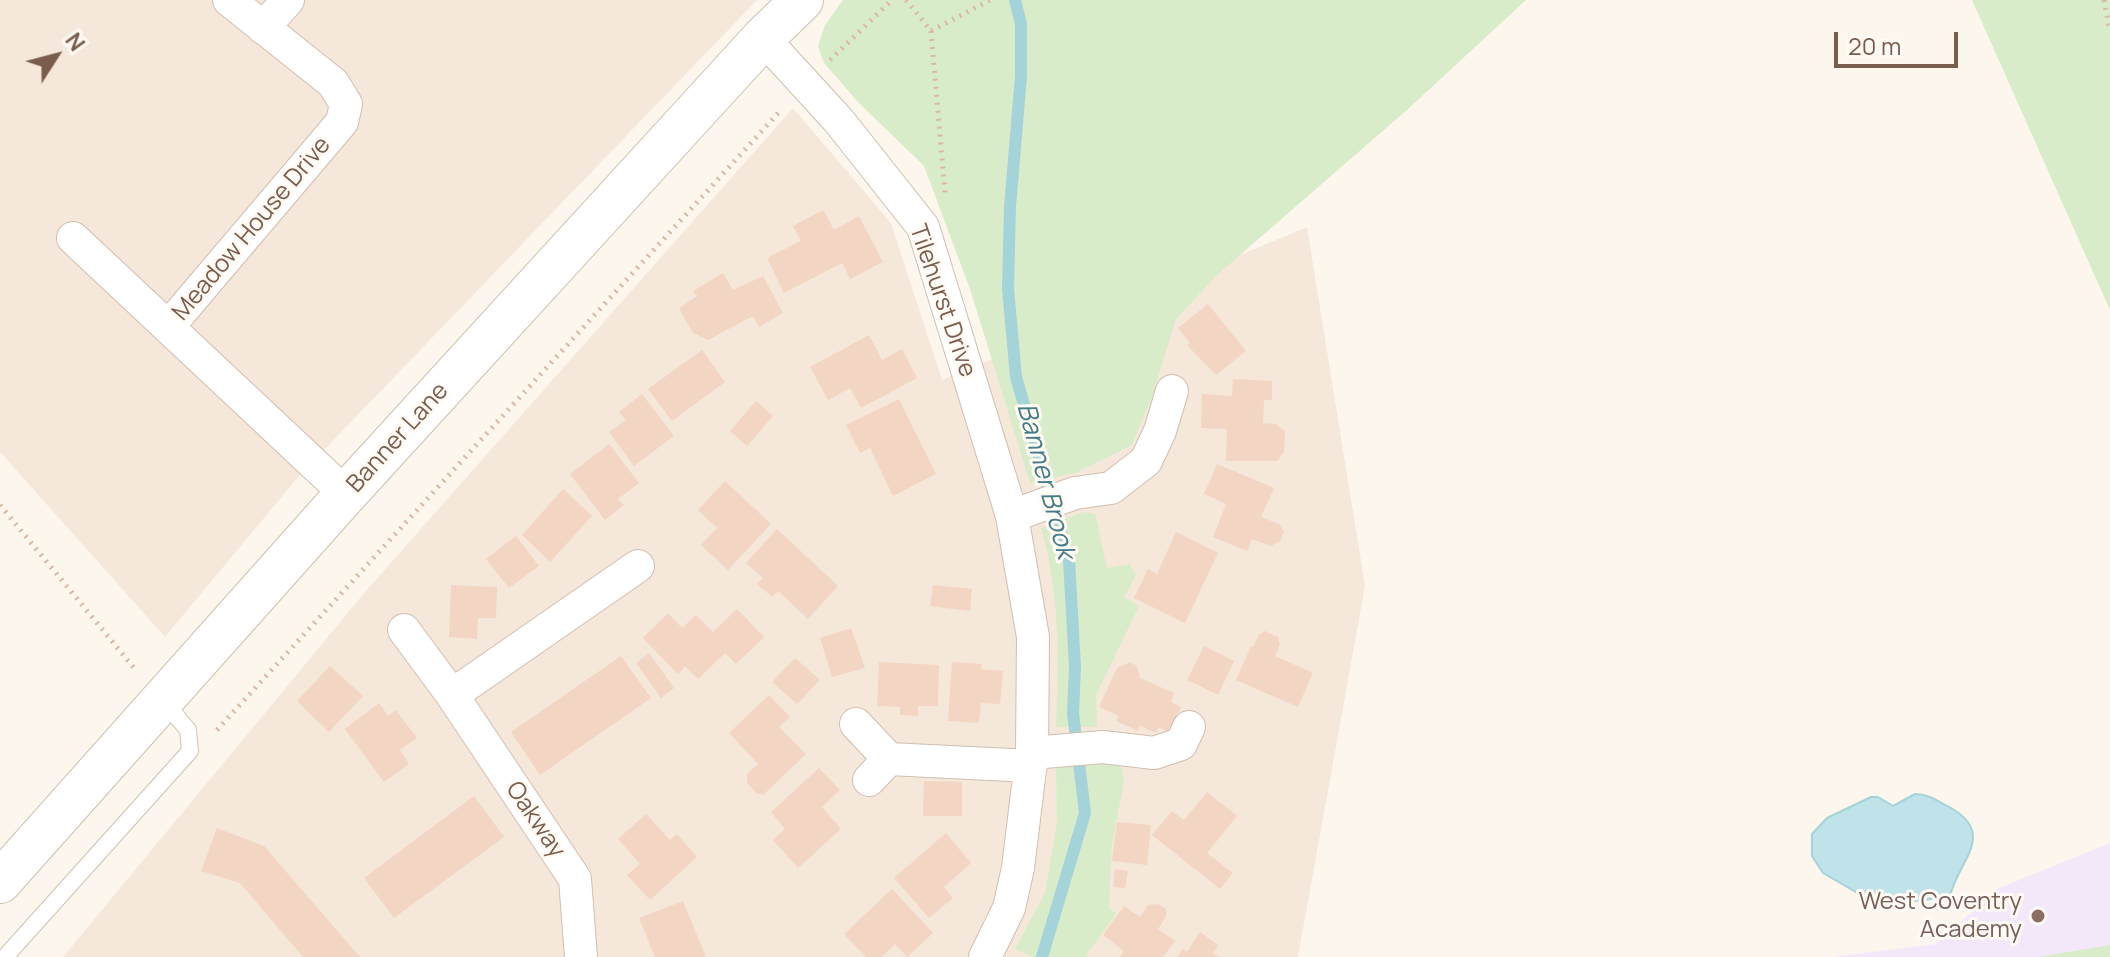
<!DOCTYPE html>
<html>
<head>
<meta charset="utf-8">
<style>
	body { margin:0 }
	#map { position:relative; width:2110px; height:957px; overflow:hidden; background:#fdf6ec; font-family:Manrope,sans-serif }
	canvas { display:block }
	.north { position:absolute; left:16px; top:16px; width:80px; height:80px; -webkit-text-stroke:6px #fffaf3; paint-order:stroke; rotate:54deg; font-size:22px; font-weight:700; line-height:32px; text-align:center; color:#7a5c4d }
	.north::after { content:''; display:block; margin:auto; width:28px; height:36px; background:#7a5c4d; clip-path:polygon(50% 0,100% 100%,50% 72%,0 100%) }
	.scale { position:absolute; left:1834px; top:32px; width:124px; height:36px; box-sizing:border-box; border:4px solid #7a5c4d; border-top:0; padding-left:10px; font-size:24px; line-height:28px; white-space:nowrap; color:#7a5c4d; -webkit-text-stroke:6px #fffaf3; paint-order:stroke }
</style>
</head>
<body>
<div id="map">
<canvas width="2110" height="957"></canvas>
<div class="north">N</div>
<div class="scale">20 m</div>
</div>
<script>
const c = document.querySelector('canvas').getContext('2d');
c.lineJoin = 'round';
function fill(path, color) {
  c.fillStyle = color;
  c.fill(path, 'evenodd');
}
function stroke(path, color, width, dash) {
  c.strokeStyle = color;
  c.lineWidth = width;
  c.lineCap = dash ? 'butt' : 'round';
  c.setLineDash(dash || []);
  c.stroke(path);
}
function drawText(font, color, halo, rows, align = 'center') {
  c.font = font + ' Manrope,sans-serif';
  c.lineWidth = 6;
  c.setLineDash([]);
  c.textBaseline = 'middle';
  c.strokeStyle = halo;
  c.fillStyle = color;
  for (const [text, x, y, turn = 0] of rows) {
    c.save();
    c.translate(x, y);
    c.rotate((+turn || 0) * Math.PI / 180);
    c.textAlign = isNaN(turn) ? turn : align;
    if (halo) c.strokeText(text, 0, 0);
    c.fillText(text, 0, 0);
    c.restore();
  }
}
const residential = new Path2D(`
	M 0,0 L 757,0 L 299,476 L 165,637 L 0,452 Z
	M 793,108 L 891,223 L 942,380 L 1307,227 L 1365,586 L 1298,957 L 63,957 L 365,592 Z`);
const education = new Path2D(`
	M 2110,843 L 2110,957 L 1832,957 L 1936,944 L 1997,889 Z`);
const green = new Path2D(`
	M 843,0 L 1526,0 L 1408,109 L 1217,275 L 1176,319 L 1152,396 L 1132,445 L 1075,473 L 1030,483 L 970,289 L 924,166 L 858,102 L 824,63 L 818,46 L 825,25 Z
	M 1972,0 L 2110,0 L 2110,310 Z
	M 1083,512 L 1095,514 L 1107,568 L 1129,564 L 1136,575 L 1124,597 L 1139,606 L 1096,695 L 1097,727 L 1056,727 C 1059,659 1060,594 1041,528 Z
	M 1114,761 L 1122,769 L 1124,782 L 1112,844 L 1109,908 L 1116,913 L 1085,957 L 1034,957 L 1015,949 L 1045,893 L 1057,823 L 1056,762 Z
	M 2110,945 L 2110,957 L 2038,957 Z`);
const water = new Path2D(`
	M 1915,794 C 1929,794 1939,802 1951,808 C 1998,835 1956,863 1950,897 L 1878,905 L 1823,873 L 1812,856 L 1812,834 L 1827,818 L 1871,797 L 1878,797 L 1893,806 Z`);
const stream = new Path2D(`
	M 1015,0 L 1021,24 L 1021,76 L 1010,207 L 1008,289 L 1016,377 L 1069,560 L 1075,667 L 1073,713 L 1085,813 L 1042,957`);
const building = new Path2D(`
	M 823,210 L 834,230 L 859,216 L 883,262 L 850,279 L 842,263 L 784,293 L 767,258 L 801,241 L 793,226 Z
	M 723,273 L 733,290 L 763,276 L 783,313 L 759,327 L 753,316 L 708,340 L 693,333 L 679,308 L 697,296 L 693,291 Z
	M 1208,304 L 1246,351 L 1216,375 L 1187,345 L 1190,343 L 1178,328 Z
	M 869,335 L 882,360 L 902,349 L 917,378 L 861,408 L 850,388 L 828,400 L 810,367 Z
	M 702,350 L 725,382 L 672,421 L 648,389 Z
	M 1233,379 L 1272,381 L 1272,400 L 1264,400 L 1263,423 L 1276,424 L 1285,431 L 1284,452 L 1277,461 L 1226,461 L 1227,429 L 1201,428 L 1202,394 L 1232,396 Z
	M 642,394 L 674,436 L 634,466 L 609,432 L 626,420 L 619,412 Z
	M 899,399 L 936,474 L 893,496 L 870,448 L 860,453 L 846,425 Z
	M 756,401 L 773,416 L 747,446 L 730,431 Z
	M 609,444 L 639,483 L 618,499 L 624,505 L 605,520 L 570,474 Z
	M 1217,464 L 1274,488 L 1261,517 L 1279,524 L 1284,531 L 1280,541 L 1271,546 L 1252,539 L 1247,551 L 1213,537 L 1226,504 L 1204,494 Z
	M 725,481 L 771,524 L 728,570 L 701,545 L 717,528 L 698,510 Z
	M 563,489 L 592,516 L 550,562 L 522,535 Z
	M 777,529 L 838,586 L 808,619 L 778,591 L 772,597 L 757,584 L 763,578 L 746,563 Z
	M 1176,532 L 1218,553 L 1185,623 L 1134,598 L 1148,569 L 1157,574 Z
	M 516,536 L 539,566 L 509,588 L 486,559 Z
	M 451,585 L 497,587 L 496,618 L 478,618 L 477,639 L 449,637 Z
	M 933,585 L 972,589 L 970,611 L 930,606 Z
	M 737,609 L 764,637 L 736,664 L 725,653 L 698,679 L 685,666 L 678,674 L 643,638 L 668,613 L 682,628 L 696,615 L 713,632 Z
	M 851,628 L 865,668 L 832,677 L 820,638 Z
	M 1265,631 L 1278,637 L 1280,645 L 1275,656 L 1313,673 L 1298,707 L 1236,680 L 1251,646 L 1253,647 L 1259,635 Z
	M 1204,646 L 1234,661 L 1218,695 L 1187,680 Z
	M 649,653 L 674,688 L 661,698 L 636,663 Z
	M 621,656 L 651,698 L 540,775 L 511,732 Z
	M 795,658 L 820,680 L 797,704 L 772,682 Z
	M 879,662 L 939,665 L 938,706 L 918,706 L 918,716 L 900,715 L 900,707 L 877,706 Z
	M 952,662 L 982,664 L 981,669 L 1003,671 L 1000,704 L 981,703 L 979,723 L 948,721 Z
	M 1130,662 L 1137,666 L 1140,678 L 1174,693 L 1171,702 L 1181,707 L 1169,732 L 1159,727 L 1156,733 L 1140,726 L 1138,731 L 1116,721 L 1119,716 L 1099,707 L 1117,668 Z
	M 330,666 L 363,696 L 329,732 L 297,701 Z
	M 769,695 L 790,717 L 779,727 L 806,754 L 763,795 L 756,793 L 747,783 L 747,774 L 758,764 L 729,733 Z
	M 379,703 L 388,716 L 396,710 L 417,738 L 400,750 L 409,764 L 384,782 L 345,729 Z
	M 819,768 L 840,790 L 822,807 L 841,829 L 798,868 L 773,840 L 785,829 L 771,812 Z
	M 924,781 L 962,782 L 962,816 L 923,816 Z
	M 1207,792 L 1237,816 L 1207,853 L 1233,873 L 1220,889 L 1152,835 L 1172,811 L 1184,820 Z
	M 474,796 L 504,837 L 394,918 L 364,878 Z
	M 646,814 L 670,840 L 677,834 L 697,857 L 650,900 L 627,875 L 640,864 L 618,839 Z
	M 1117,822 L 1151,825 L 1147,865 L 1112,861 Z
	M 217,828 L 264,846 L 360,957 L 303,957 L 240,883 L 201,871 Z
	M 946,833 L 971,863 L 944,887 L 953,898 L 929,918 L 894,878 Z
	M 1115,869 L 1128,871 L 1125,888 L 1113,887 Z
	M 892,889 L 933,933 L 907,957 L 895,944 L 882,957 L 866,957 L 844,934 Z
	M 683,901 L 706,957 L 655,957 L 639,918 Z
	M 1158,904 L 1166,909 L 1166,917 L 1158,929 L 1175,941 L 1163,957 L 1120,957 L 1124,951 L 1103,935 L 1124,906 L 1140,917 L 1148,905 Z
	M 1200,932 L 1218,945 L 1213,953 L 1219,957 L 1177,957 L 1183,949 L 1187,952 Z`);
const path = new Path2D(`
	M 906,0 L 931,31 L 990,0
	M 2104,0 L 2110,31
	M 931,31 L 945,193
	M 830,60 L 892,0
	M 0,505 L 134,668
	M 217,730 L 781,110`);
const service = new Path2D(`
	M 5,957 L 190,751 L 188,730 L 162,699`);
const minor = new Path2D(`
	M 263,28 L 288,0
	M 763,38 L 839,121 L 923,227 L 1012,516 L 1033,637 L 1032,753 L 1018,868 L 1009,908 L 985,957
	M 73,238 L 346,494
	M 168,327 L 342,122 L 346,104 L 333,83 L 229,0
	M 1012,516 L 1075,493 L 1111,488 L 1146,461 L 1160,431 L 1172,391
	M 404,630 L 452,695
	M 856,724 L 889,759 L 869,780
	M 1032,753 L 1103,747 L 1154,753 L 1181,744 L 1189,727
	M 889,759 L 1031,766
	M 581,957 L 575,879 L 452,695 L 638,566`);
const tertiary = new Path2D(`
	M 0,882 L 346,494 L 763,38 L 802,0`);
const markers = [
	[2038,916,8,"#8d6e63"]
];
const streetNames = [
	["Meadow House Drive",252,229,-50],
	["Tilehurst Drive",942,301,71],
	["Banner Lane",398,438,-48],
	["Oakway",535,820,56]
];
const educationNames = [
	["West Coventry",2022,902],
	["Academy",2022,930]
];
const waterNames = [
	["Banner Brook",1045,481,75]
];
fill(residential, '#f5e8da');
fill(education, '#f3e8fa');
fill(green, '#d8ecc9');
fill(water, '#bfe3e8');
stroke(water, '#a5d3da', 2);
stroke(stream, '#a5d3da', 12);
fill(building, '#f3d5c3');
stroke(service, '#d1beb0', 18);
stroke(minor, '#d1beb0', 34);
stroke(tertiary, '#d1beb0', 44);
stroke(path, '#d9b8a5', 5, [2, 6]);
stroke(service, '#fff', 16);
stroke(minor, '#fff', 32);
stroke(tertiary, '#fff', 42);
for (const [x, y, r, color] of markers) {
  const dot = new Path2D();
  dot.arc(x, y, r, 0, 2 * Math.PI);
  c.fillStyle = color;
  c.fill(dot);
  stroke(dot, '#fffaf3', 3);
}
drawText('24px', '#7a5c4d', '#fffaf3', streetNames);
drawText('24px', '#785e54', '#fffaf3', educationNames, 'right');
drawText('italic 26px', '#437c86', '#fffaf3', waterNames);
</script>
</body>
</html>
